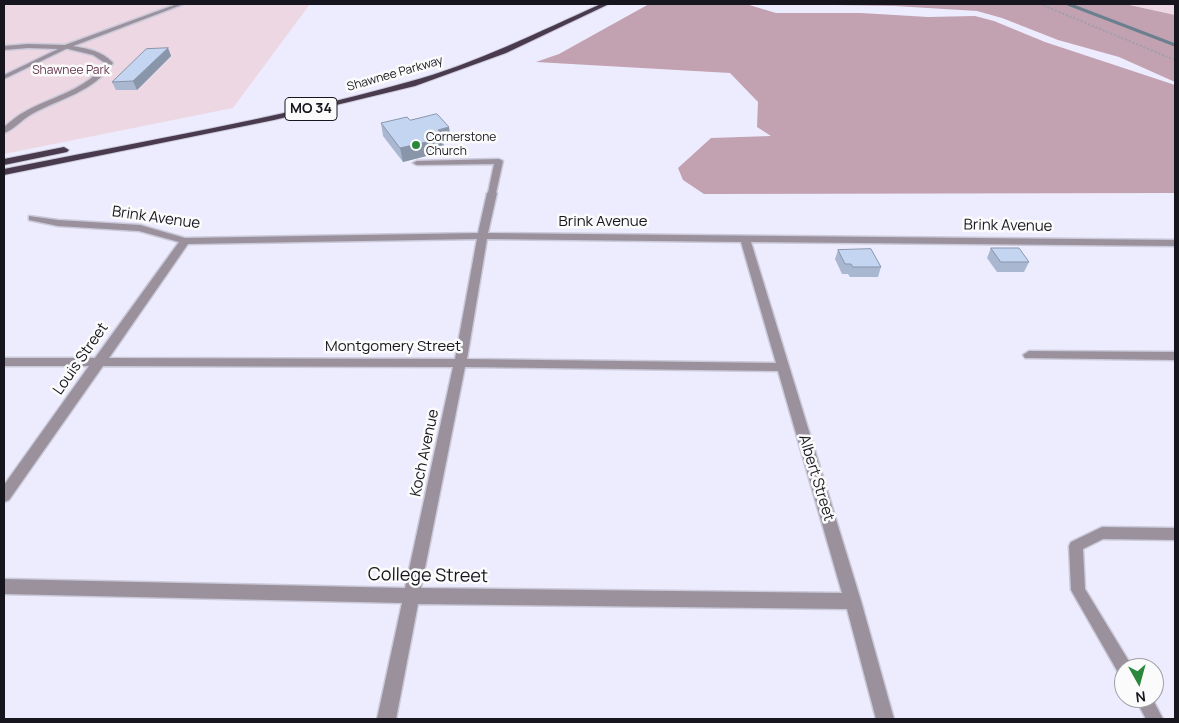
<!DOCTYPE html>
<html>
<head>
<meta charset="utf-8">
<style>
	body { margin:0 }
	#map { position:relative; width:1179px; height:723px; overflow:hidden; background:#edecfe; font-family:Manrope,sans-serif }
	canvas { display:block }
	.frame { position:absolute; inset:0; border:5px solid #17161e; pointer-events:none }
	.north { position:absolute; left:1114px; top:658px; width:50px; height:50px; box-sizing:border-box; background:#fbfbfb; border:1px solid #a09fa3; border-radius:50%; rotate:173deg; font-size:14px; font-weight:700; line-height:20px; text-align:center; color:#17161e }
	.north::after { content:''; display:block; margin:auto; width:18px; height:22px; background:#29883b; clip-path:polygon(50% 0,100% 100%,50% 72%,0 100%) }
</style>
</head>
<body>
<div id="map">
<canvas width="1179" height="723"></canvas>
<div class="frame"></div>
<div class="north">N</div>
</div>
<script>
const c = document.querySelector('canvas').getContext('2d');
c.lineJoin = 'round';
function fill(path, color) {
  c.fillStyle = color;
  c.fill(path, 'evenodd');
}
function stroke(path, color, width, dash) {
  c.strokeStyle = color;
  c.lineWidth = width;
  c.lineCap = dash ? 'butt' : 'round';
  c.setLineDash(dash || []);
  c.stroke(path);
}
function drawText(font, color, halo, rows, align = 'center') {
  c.font = font + ' Manrope,sans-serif';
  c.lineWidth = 5;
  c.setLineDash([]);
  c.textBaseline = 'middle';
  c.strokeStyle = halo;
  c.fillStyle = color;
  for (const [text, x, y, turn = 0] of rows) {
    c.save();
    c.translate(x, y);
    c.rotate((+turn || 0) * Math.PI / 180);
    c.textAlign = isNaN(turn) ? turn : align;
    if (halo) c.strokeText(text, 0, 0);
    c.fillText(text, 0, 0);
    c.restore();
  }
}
const green = new Path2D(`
	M 4,4 L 310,4 L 233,108 L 4,154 Z
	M 1125,4 L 1175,4 L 1175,15 Z`);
const forest = new Path2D(`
	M 649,4 L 746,4 L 776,13 L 861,13 L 928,17 L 975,16 L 994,21 L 1045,42 L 1175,85 L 1175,193 L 704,194 L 683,180 L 678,168 L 711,138 L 771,136 L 757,127 L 758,102 L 730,73 L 536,62 L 559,54 Z
	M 773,4 L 1125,4 L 1175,15 L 1175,82 L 1119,57 L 1058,40 L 1002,18 L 977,11 L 895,6 Z`);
const stream = new Path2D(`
	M 1068,4 L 1175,45`);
const path = new Path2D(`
	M 1040,4 L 1175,60`);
const service = new Path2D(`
	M 177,4 L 184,4 L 68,48 L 4,79 L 4,75 L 58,49 L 28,48 L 4,50 L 4,46 L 28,44 L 65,45 Z
	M 499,159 L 503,161 L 496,193 L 492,196 L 488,193 L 494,164 L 417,165 L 413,163 L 417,161 Z
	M 1102,527 L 1175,528 L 1175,540 L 1103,539 L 1083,549 L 1085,589 L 1133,668 L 1124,668 L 1124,676 L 1119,674 L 1071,590 L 1069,546 L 1071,542 Z
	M 1135,698 L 1152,698 L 1163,719 L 1146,719 Z`);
const minor = new Path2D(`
	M 66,45 C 82,48 101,49 113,63 C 94,92 61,98 32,114 C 22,119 14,130 4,133 L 4,127 C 11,121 18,115 26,111 C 53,96 87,90 105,63 L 93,55 L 64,48 L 64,46 Z
	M 492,190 L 497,193 L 488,233 L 1175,240 L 1175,246 L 751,242 L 861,601 L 894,719 L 876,719 L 847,609 L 418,604 L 396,719 L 377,719 L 402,603 L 4,594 L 4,579 L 405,588 L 453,367 L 103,366 L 9,500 L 4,502 L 4,485 L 89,366 L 4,366 L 4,358 L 95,358 L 179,242 L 139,231 L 58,226 L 29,220 L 29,216 L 58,220 L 140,225 L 185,238 L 478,233 L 487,193 ZM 477,239 L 455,359 L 109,358 L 188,244 ZM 487,239 L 741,242 L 776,363 L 467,359 ZM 465,367 L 778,371 L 842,593 L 421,588 Z
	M 1029,351 L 1175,352 L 1175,360 L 1025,358 L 1023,355 Z`);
const trunk = new Path2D(`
	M 601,4 L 609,4 L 506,53 L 415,86 L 274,120 L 4,175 L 4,169 C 139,142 276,119 408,82 C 475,64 538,32 601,4 Z
	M 64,147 L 69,150 L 67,152 L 4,165 L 4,159 Z`);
const wall = new Path2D(`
	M 168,48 L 171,56 L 137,90 L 116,90 L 112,82 Z
	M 410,120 L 451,140 L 443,142 L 444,147 L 441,147 L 442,152 L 403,162 L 383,136 L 381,123 Z
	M 991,248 L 1029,262 L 1024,272 L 997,272 L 987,258 Z
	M 838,250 L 881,267 L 878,277 L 850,277 L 848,274 L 842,274 L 835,259 Z`);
const shadedWall = new Path2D(`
	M 168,48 L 171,56 L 137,90 L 133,81 Z
	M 449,127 L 451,140 L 443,142 L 444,147 L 441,147 L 442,152 L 403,162 L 400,148 L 436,135 L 438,130 Z`);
const building = new Path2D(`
	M 168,48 L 133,81 L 112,82 L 146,49 Z
	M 437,114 L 449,127 L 438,130 L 442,134 L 436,135 L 440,139 L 400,148 L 381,123 L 407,117 L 410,120 Z
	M 991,248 L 1019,248 L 1029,262 L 1001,262 Z
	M 871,249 L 881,267 L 853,267 L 851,264 L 845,264 L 838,250 Z`);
const markers = [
	[416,145,5,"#29883b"]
];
const farParknames = [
	["Shawnee Park",71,71]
];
const farStreetnames = [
	["Shawnee Parkway",395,74,-16]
];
const farPoinames = [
	["Cornerstone",426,138],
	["Church",426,152]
];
const shields = [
	[311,109,52]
];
const shieldNames = [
	["MO 34",311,109]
];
const streetNames = [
	["Brink Avenue",156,218,8],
	["Brink Avenue",603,222],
	["Brink Avenue",1008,226,1],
	["Montgomery Street",393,347],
	["Louis Street",81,359,-55],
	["Koch Avenue",425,453,-78],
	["Albert Street",816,478,73]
];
const nearStreetnames = [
	["College Street",428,576,1]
];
fill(green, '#edd7e2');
fill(forest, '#c2a1b1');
stroke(stream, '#6a808f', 3);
stroke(service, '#cbcada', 3);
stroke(minor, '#cbcada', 3);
stroke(trunk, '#cbcada', 2);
stroke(path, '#a09fad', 2, [2, 2]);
fill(service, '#9a919d');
fill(minor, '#9a919d');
fill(trunk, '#4a3a4e');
fill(wall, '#a9b7d0');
fill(shadedWall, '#8995a9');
fill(building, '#c4d5f2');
stroke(building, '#8995a9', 1);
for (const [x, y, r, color] of markers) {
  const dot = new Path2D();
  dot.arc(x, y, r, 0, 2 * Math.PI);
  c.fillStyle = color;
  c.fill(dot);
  stroke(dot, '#fbfbfb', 2);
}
drawText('12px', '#673952', '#fbfbfb', farParknames);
drawText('12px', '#17161e', '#fbfbfb', farStreetnames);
drawText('12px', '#17161e', '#fbfbfb', farPoinames, 'left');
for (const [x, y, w] of shields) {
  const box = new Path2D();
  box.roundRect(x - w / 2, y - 11.5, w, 23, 4);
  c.fillStyle = '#fbfbfb';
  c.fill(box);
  stroke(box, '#17161e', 1);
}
drawText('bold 14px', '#17161e', null, shieldNames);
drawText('15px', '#17161e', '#fbfbfb', streetNames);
drawText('18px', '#17161e', '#fbfbfb', nearStreetnames);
</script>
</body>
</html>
